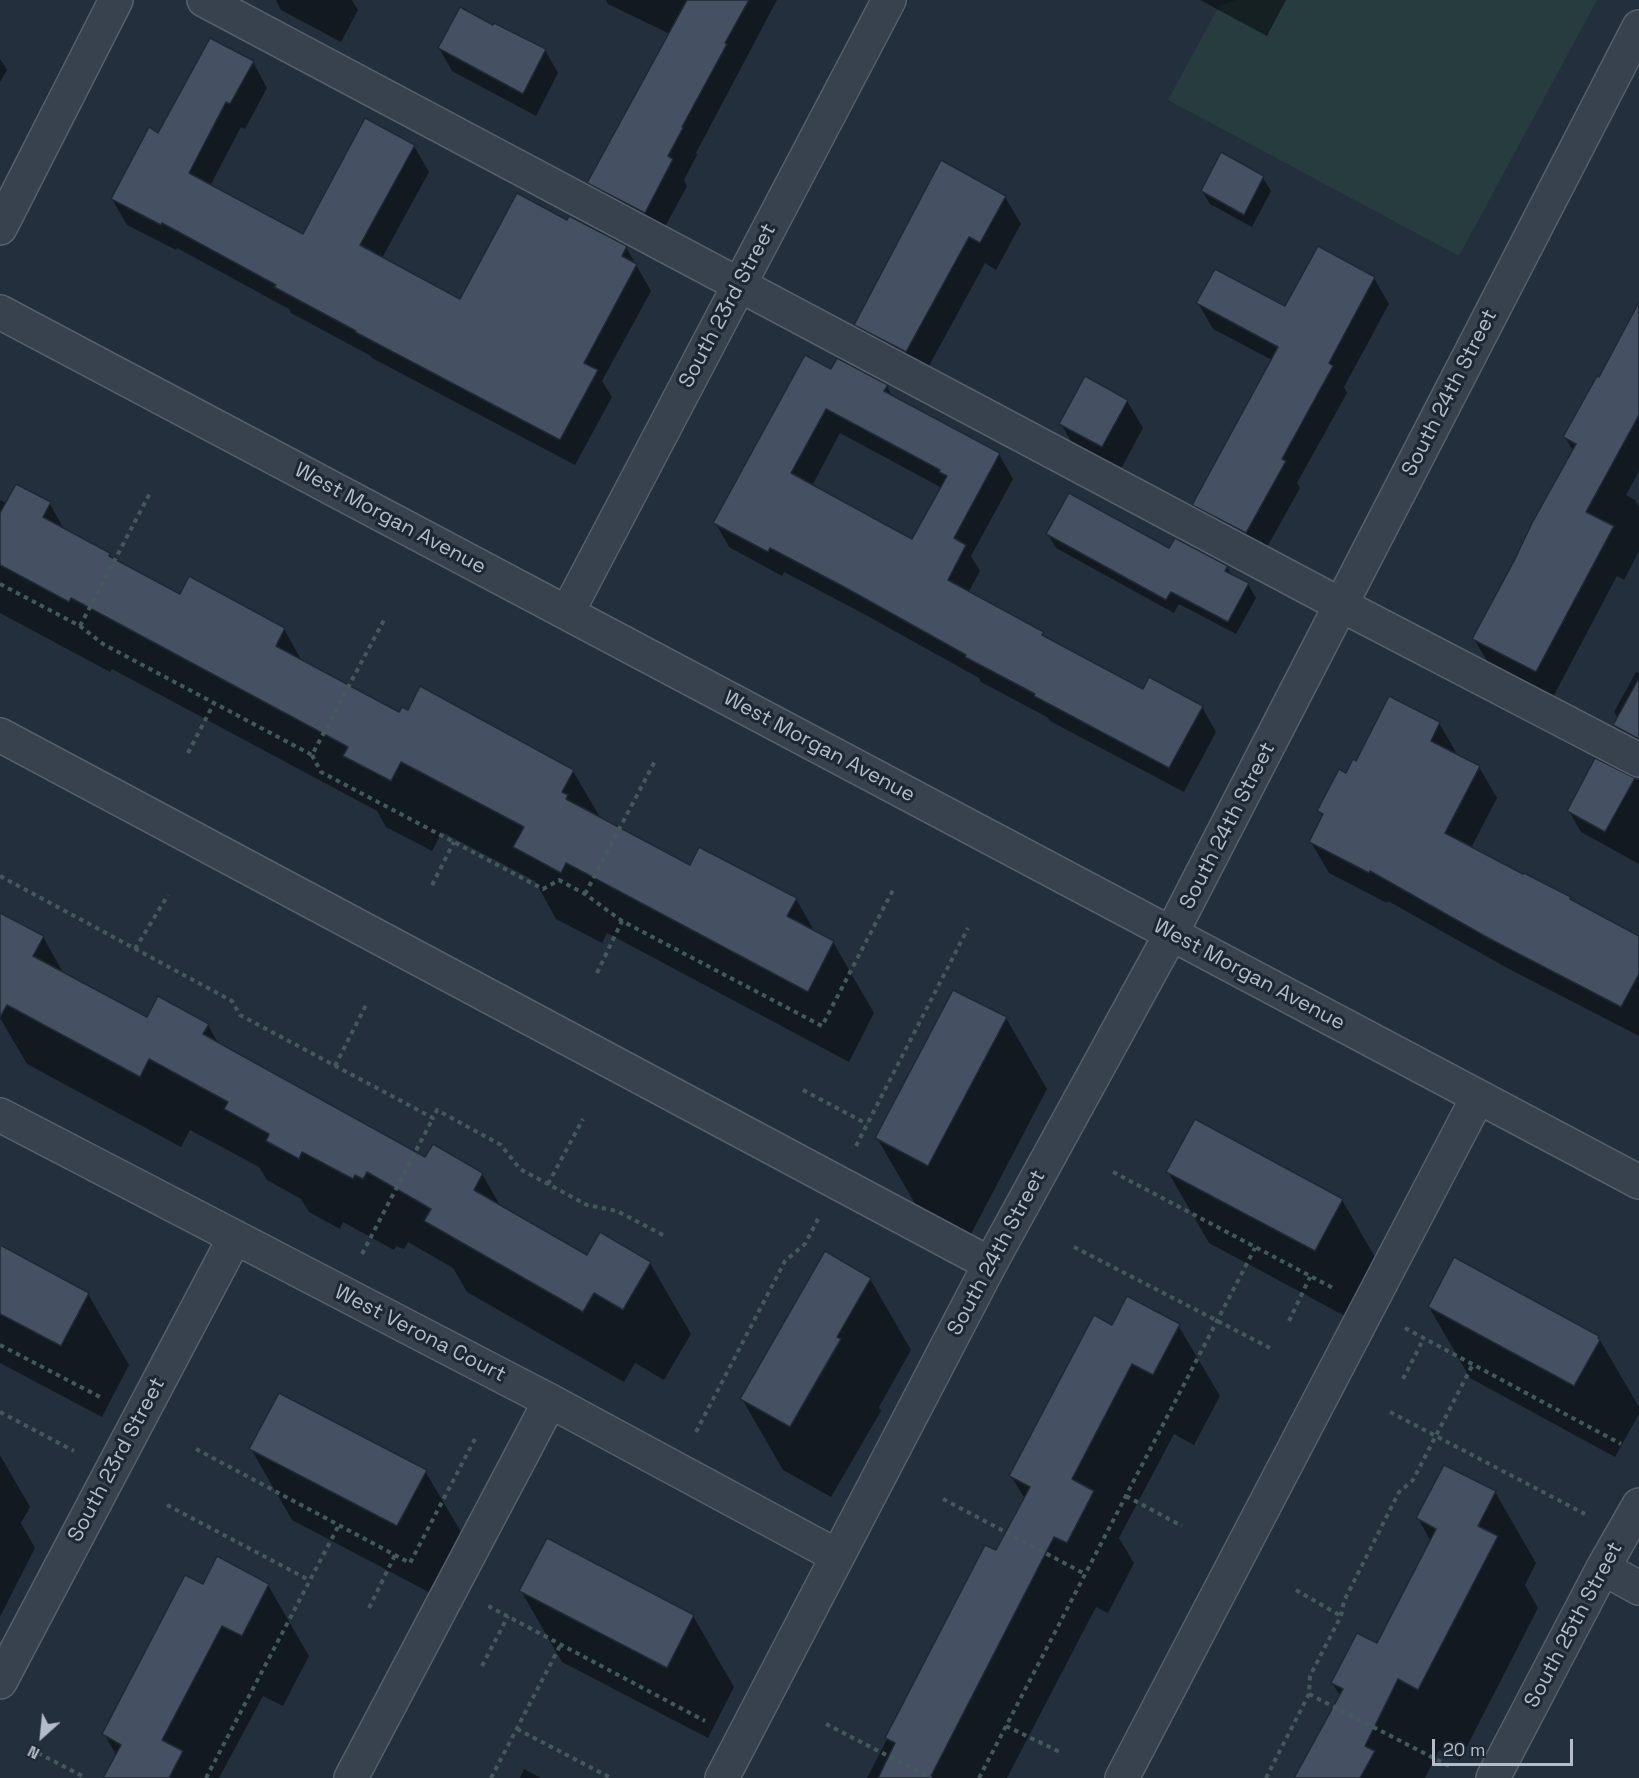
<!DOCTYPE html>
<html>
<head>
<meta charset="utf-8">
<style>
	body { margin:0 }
	#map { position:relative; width:1639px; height:1778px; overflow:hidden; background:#242f3e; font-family:"Space Grotesk",sans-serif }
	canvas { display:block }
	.north { position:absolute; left:12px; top:1706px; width:60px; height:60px; -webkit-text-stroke:4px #1d2633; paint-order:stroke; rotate:207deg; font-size:16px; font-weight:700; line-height:24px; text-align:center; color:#b4bcc9 }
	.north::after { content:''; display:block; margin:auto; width:21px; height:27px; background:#b4bcc9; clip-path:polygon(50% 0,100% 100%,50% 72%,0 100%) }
	.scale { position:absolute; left:1432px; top:1739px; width:141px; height:27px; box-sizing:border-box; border:3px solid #b4bcc9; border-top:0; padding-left:8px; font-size:18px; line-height:21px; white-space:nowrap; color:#b4bcc9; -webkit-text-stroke:4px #1d2633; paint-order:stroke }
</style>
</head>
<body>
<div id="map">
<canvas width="1639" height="1778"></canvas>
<div class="north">N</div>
<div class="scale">20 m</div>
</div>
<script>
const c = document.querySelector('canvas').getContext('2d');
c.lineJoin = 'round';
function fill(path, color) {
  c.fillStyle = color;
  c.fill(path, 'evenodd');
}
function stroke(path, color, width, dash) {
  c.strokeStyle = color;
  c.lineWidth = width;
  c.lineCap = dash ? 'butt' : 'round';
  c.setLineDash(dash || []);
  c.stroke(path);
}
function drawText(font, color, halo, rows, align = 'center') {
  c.font = font + ' "Space Grotesk",sans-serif';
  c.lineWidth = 6;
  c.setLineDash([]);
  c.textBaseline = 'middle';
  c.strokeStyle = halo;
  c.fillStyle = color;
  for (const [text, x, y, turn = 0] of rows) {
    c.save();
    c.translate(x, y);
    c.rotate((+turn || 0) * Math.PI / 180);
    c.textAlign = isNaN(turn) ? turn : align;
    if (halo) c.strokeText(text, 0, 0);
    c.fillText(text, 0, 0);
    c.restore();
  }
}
const green = new Path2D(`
	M 1236,0 L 1597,0 L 1459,256 L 1168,100 L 1219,6 Z`);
const shadow = new Path2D(`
	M 276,0 L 352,0 L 358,10 L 341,42 L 281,10 Z
	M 606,0 L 777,0 L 696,153 L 697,155 L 684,180 L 687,186 L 659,238 L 603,208 L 589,183 L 670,34 L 608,4 Z
	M 1200,0 L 1286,0 L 1267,36 Z
	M 439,48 L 545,50 L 558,73 L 536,116 L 452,71 Z
	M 0,59 L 7,70 L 0,82 Z
	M 253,62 L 267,88 L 245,129 L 241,127 L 210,186 L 303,236 L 414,146 L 429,172 L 382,258 L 461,301 L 568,222 L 626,247 L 651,291 L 602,381 L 612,397 L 575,465 L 372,358 L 371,356 L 291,313 L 289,309 L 177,248 L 176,250 L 127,225 L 112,199 L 158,135 Z
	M 1263,178 L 1271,191 L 1252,227 L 1210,204 L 1202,191 Z
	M 1005,197 L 1021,224 L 996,270 L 985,263 L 922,379 L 872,352 L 856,325 Z
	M 1374,278 L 1389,304 L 1344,387 L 1347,393 L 1297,483 L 1300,488 L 1261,558 L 1209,530 L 1194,505 L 1272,360 L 1213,329 L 1198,303 L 1285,308 Z
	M 1639,318 L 1639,471 L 1626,495 L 1635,500 L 1639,507 L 1639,551 L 1624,580 L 1617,576 L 1552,699 L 1490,666 L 1474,639 L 1573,451 L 1565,437 L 1600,379 Z
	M 831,371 L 887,386 L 893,398 L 999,454 L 1013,479 L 971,556 L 980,571 L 968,593 L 1042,633 L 1046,639 L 1143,691 L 1202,707 L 1216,732 L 1184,792 L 1050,721 L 1047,717 L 981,682 L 979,678 L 862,613 L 784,572 L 782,576 L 729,547 L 715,522 ZM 840,433 L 942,488 L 913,542 L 812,486 Z
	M 1127,401 L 1143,428 L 1118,474 L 1077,452 L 1061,424 Z
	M 0,500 L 7,504 L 50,504 L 65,531 L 109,554 L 112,559 L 180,596 L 284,629 L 303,663 L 400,714 L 573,771 L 601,819 L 691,867 L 796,899 L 815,932 L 833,942 L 874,1013 L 849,1062 L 607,933 L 602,943 L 556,919 L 535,881 L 442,832 L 432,851 L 386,827 L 377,811 L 112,669 L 110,672 L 0,613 Z
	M 1048,534 L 1170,550 L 1227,567 L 1232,576 L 1248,584 L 1256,598 L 1236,634 L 1179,604 L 1174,613 L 1056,548 Z
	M 1636,672 L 1639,673 L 1639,753 L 1627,746 L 1615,725 L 1618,719 L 1614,712 Z
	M 1439,723 L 1457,754 L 1456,756 L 1479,767 L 1497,798 L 1471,848 L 1570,898 L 1572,902 L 1639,938 L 1639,1036 L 1509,969 L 1388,901 L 1387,903 L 1329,873 L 1311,842 L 1323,818 L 1319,811 L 1357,763 Z
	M 1630,778 L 1639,780 L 1639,864 L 1581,832 L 1569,811 Z
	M 0,915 L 43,937 L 64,974 L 147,1019 L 208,1025 L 219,1045 L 426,1159 L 482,1174 L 501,1207 L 588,1257 L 650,1263 L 691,1334 L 664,1380 L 635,1363 L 624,1382 L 467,1292 L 453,1268 L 408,1242 L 404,1249 L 396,1246 L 394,1250 L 343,1222 L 340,1229 L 309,1212 L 301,1199 L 267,1180 L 259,1167 L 190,1130 L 181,1147 L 27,1064 L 0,1018 Z
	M 1006,1018 L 1047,1089 L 970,1236 L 918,1209 L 877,1138 Z
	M 1168,1172 L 1342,1200 L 1383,1271 L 1356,1322 L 1209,1243 Z
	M 0,1247 L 88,1294 L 129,1365 L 102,1417 L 0,1363 Z
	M 870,1279 L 911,1350 L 879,1407 L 881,1411 L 831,1497 L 783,1470 L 742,1399 Z
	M 1429,1307 L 1598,1337 L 1639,1407 L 1639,1414 L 1615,1457 L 1470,1378 Z
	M 1178,1325 L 1220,1396 L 1194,1445 L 1174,1434 L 1119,1538 L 1134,1563 L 1108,1613 L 1096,1607 L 1007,1778 L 867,1778 L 986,1547 L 997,1552 L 1025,1499 L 1011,1476 L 1113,1327 Z
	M 251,1449 L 425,1471 L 467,1542 L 438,1597 L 292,1520 Z
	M 0,1455 L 30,1507 L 21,1523 L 35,1548 L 0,1617 Z
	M 1495,1492 L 1536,1563 L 1525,1585 L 1538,1608 L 1460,1760 L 1439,1750 L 1425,1778 L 1296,1778 L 1341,1697 L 1332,1683 L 1378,1645 L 1431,1542 L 1418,1518 Z
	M 268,1585 L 309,1656 L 283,1706 L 263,1696 L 219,1778 L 105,1778 L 117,1756 L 104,1734 L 204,1587 Z
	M 521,1591 L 693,1616 L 734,1687 L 708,1738 L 562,1662 Z
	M 524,1769 L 541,1778 L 520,1778 Z`);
const building = new Path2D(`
	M 687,0 L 749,0 L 725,43 L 727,44 L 682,127 L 683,128 L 668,156 L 673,159 L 645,213 L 587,183 Z
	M 460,7 L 493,25 L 494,23 L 546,49 L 523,94 L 438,48 Z
	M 210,38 L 254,61 L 230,104 L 226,102 L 189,173 L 303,234 L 365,118 L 415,145 L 360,245 L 460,299 L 517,193 L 567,220 L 569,216 L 627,246 L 622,256 L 637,264 L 584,363 L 598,370 L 560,440 L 355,332 L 356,331 L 274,287 L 276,285 L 162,223 L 161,225 L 111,199 L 149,127 L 158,133 Z
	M 1221,152 L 1264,176 L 1244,215 L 1201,191 Z
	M 941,160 L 1006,196 L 980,243 L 969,237 L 906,352 L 854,325 Z
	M 1318,246 L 1375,277 L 1329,363 L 1333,366 L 1282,459 L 1286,461 L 1246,533 L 1192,505 L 1278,347 L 1196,303 L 1215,269 L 1285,306 Z
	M 1639,302 L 1639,415 L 1586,512 L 1614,526 L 1536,672 L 1472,639 L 1514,561 L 1532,523 L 1576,444 L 1563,437 L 1597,376 L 1599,377 Z
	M 805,355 L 831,369 L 837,358 L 888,385 L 884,391 L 1000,453 L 954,538 L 966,545 L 948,580 L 1044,632 L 1042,635 L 1143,689 L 1149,677 L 1203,706 L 1169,768 L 1034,696 L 1035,694 L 965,657 L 966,655 L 846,588 L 770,548 L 768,552 L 713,523 ZM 826,409 L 940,470 L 939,472 L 947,476 L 912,539 L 791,473 Z
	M 1085,376 L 1128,400 L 1102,447 L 1059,424 Z
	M 16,484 L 51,502 L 43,517 L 110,553 L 109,556 L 180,594 L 189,576 L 285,628 L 276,646 L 399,712 L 402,707 L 408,710 L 420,686 L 574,770 L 562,792 L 568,795 L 566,799 L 690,865 L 699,847 L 797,898 L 787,916 L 834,941 L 808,992 L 566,863 L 561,873 L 513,847 L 524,827 L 401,762 L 391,781 L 343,756 L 348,747 L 71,598 L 69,602 L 0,565 L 0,513 Z
	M 1069,493 L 1169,548 L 1175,538 L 1228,566 L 1225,571 L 1249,583 L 1228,622 L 1171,592 L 1166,600 L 1046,534 Z
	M 1639,678 L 1639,739 L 1613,725 Z
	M 1389,696 L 1440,722 L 1431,741 L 1480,766 L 1445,833 L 1523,874 L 1524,873 L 1571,897 L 1570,899 L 1639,936 L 1639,974 L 1621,1007 L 1490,939 L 1370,871 L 1369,873 L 1309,842 L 1323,814 L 1317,811 L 1339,769 L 1346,773 L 1353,759 L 1356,761 Z
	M 1595,758 L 1635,778 L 1605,832 L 1567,811 Z
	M 0,913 L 44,936 L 33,956 L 147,1017 L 158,996 L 209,1024 L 203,1034 L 425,1157 L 433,1144 L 483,1173 L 474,1190 L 587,1255 L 600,1232 L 651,1262 L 623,1310 L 594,1293 L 583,1312 L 424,1221 L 431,1209 L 367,1172 L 363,1179 L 355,1175 L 353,1179 L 302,1152 L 299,1159 L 266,1141 L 269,1134 L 224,1109 L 228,1102 L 149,1059 L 140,1077 L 7,1005 L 0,1017 Z
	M 953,990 L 1007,1017 L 928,1166 L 875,1138 Z
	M 1195,1119 L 1343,1199 L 1315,1251 L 1166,1172 Z
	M 0,1245 L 89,1293 L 61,1346 L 0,1314 Z
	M 825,1251 L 871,1278 L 837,1337 L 841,1339 L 790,1427 L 740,1399 Z
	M 1454,1257 L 1599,1336 L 1598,1338 L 1600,1340 L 1574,1386 L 1428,1307 Z
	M 1127,1296 L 1180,1324 L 1153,1375 L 1132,1364 L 1072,1479 L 1094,1491 L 1067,1543 L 1054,1537 L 930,1778 L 878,1778 L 895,1743 L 885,1738 L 985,1545 L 996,1550 L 1030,1487 L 1009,1476 L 1094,1315 L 1112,1325 Z
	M 279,1393 L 427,1470 L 397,1526 L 249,1449 Z
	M 1444,1465 L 1496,1491 L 1478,1526 L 1498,1536 L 1418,1690 L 1398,1679 L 1365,1746 L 1375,1751 L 1360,1778 L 1294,1778 L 1343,1689 L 1331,1683 L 1357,1633 L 1377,1643 L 1436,1529 L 1416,1518 Z
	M 547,1538 L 694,1615 L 667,1668 L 519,1591 Z
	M 217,1556 L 269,1584 L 242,1636 L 222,1626 L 162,1740 L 183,1751 L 169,1778 L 103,1778 L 121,1745 L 102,1734 L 185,1575 L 203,1584 Z`);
const path = new Path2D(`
	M 0,584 L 80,626 L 103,644 L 312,755 L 385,618
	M 80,626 L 150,493
	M 188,753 L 214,703
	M 312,755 L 321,772 L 543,889 L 559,880 L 585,894 L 622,921 L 822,1026 L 894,888
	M 0,876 L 232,1001 L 240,1015 L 433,1118 L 437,1110 L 501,1145 L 520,1169 L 587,1205 L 617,1211 L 665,1236
	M 432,885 L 454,842
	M 585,894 L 655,761
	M 135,949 L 168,895
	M 597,973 L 622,921
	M 335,1066 L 367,1003
	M 803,1090 L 867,1124
	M 856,1146 L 968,928
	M 1113,1172 L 1333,1288
	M 548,1184 L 583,1119
	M 1074,1247 L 1270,1348
	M 362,1254 L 433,1118
	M 1289,1321 L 1310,1277
	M 1405,1328 L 1621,1444
	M 0,1345 L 102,1398
	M 1403,1379 L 1424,1338
	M 0,1412 L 74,1451
	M 1390,1412 L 1585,1514
	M 696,1432 L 785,1261 L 805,1244 L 818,1219
	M 196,1449 L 410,1563 L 476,1437
	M 1126,1496 L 1182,1526
	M 943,1499 L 1085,1574
	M 167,1505 L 309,1580
	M 1296,1590 L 1341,1616
	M 491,1605 L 490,1607 L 705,1721
	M 369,1608 L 395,1555
	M 482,1666 L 508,1616
	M 1309,1694 L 1453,1768
	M 826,1724 L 931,1778
	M 1006,1726 L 1062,1753
	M 517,1729 L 611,1778
	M 38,1753 L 86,1778
	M 206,1778 L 339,1525
	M 491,1778 L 561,1644
	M 979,1778 L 1255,1248
	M 1266,1778 L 1309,1694 L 1310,1676 L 1341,1616 L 1344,1601 L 1399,1492 L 1413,1480 L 1473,1364`);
const minor = new Path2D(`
	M 204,0 L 1341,605 L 1639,760
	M 0,228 L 116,0
	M 0,312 L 1639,1182
	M 567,613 L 889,0
	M 0,735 L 990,1264
	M 0,1115 L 550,1401 L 837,1556
	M 1603,1568 L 1639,1588
	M 0,1682 L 235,1237
	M 351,1778 L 550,1401
	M 722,1778 L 990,1264 L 1171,934 L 1639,27
	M 1122,1778 L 1478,1097
	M 1493,1778 L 1603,1568 L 1639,1505`);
const streetNames = [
	["South 23rd Street",728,306,-62],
	["South 24th Street",1450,393,-63],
	["West Morgan Avenue",390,519,28],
	["West Morgan Avenue",819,747,28],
	["South 24th Street",1228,826,-63],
	["West Morgan Avenue",1249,975,28],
	["South 24th Street",997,1253,-62],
	["West Verona Court",420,1334,27],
	["South 23rd Street",117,1460,-62],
	["South 25th Street",1574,1625,-62]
];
fill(green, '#263c3f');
fill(shadow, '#0007');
fill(building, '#455162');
stroke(building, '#1f2835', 1.5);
stroke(minor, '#565f6c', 36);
stroke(path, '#44595c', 4, [4.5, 4.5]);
stroke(minor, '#38414e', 33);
drawText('21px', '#b4bcc9', '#1d2633', streetNames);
</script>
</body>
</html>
